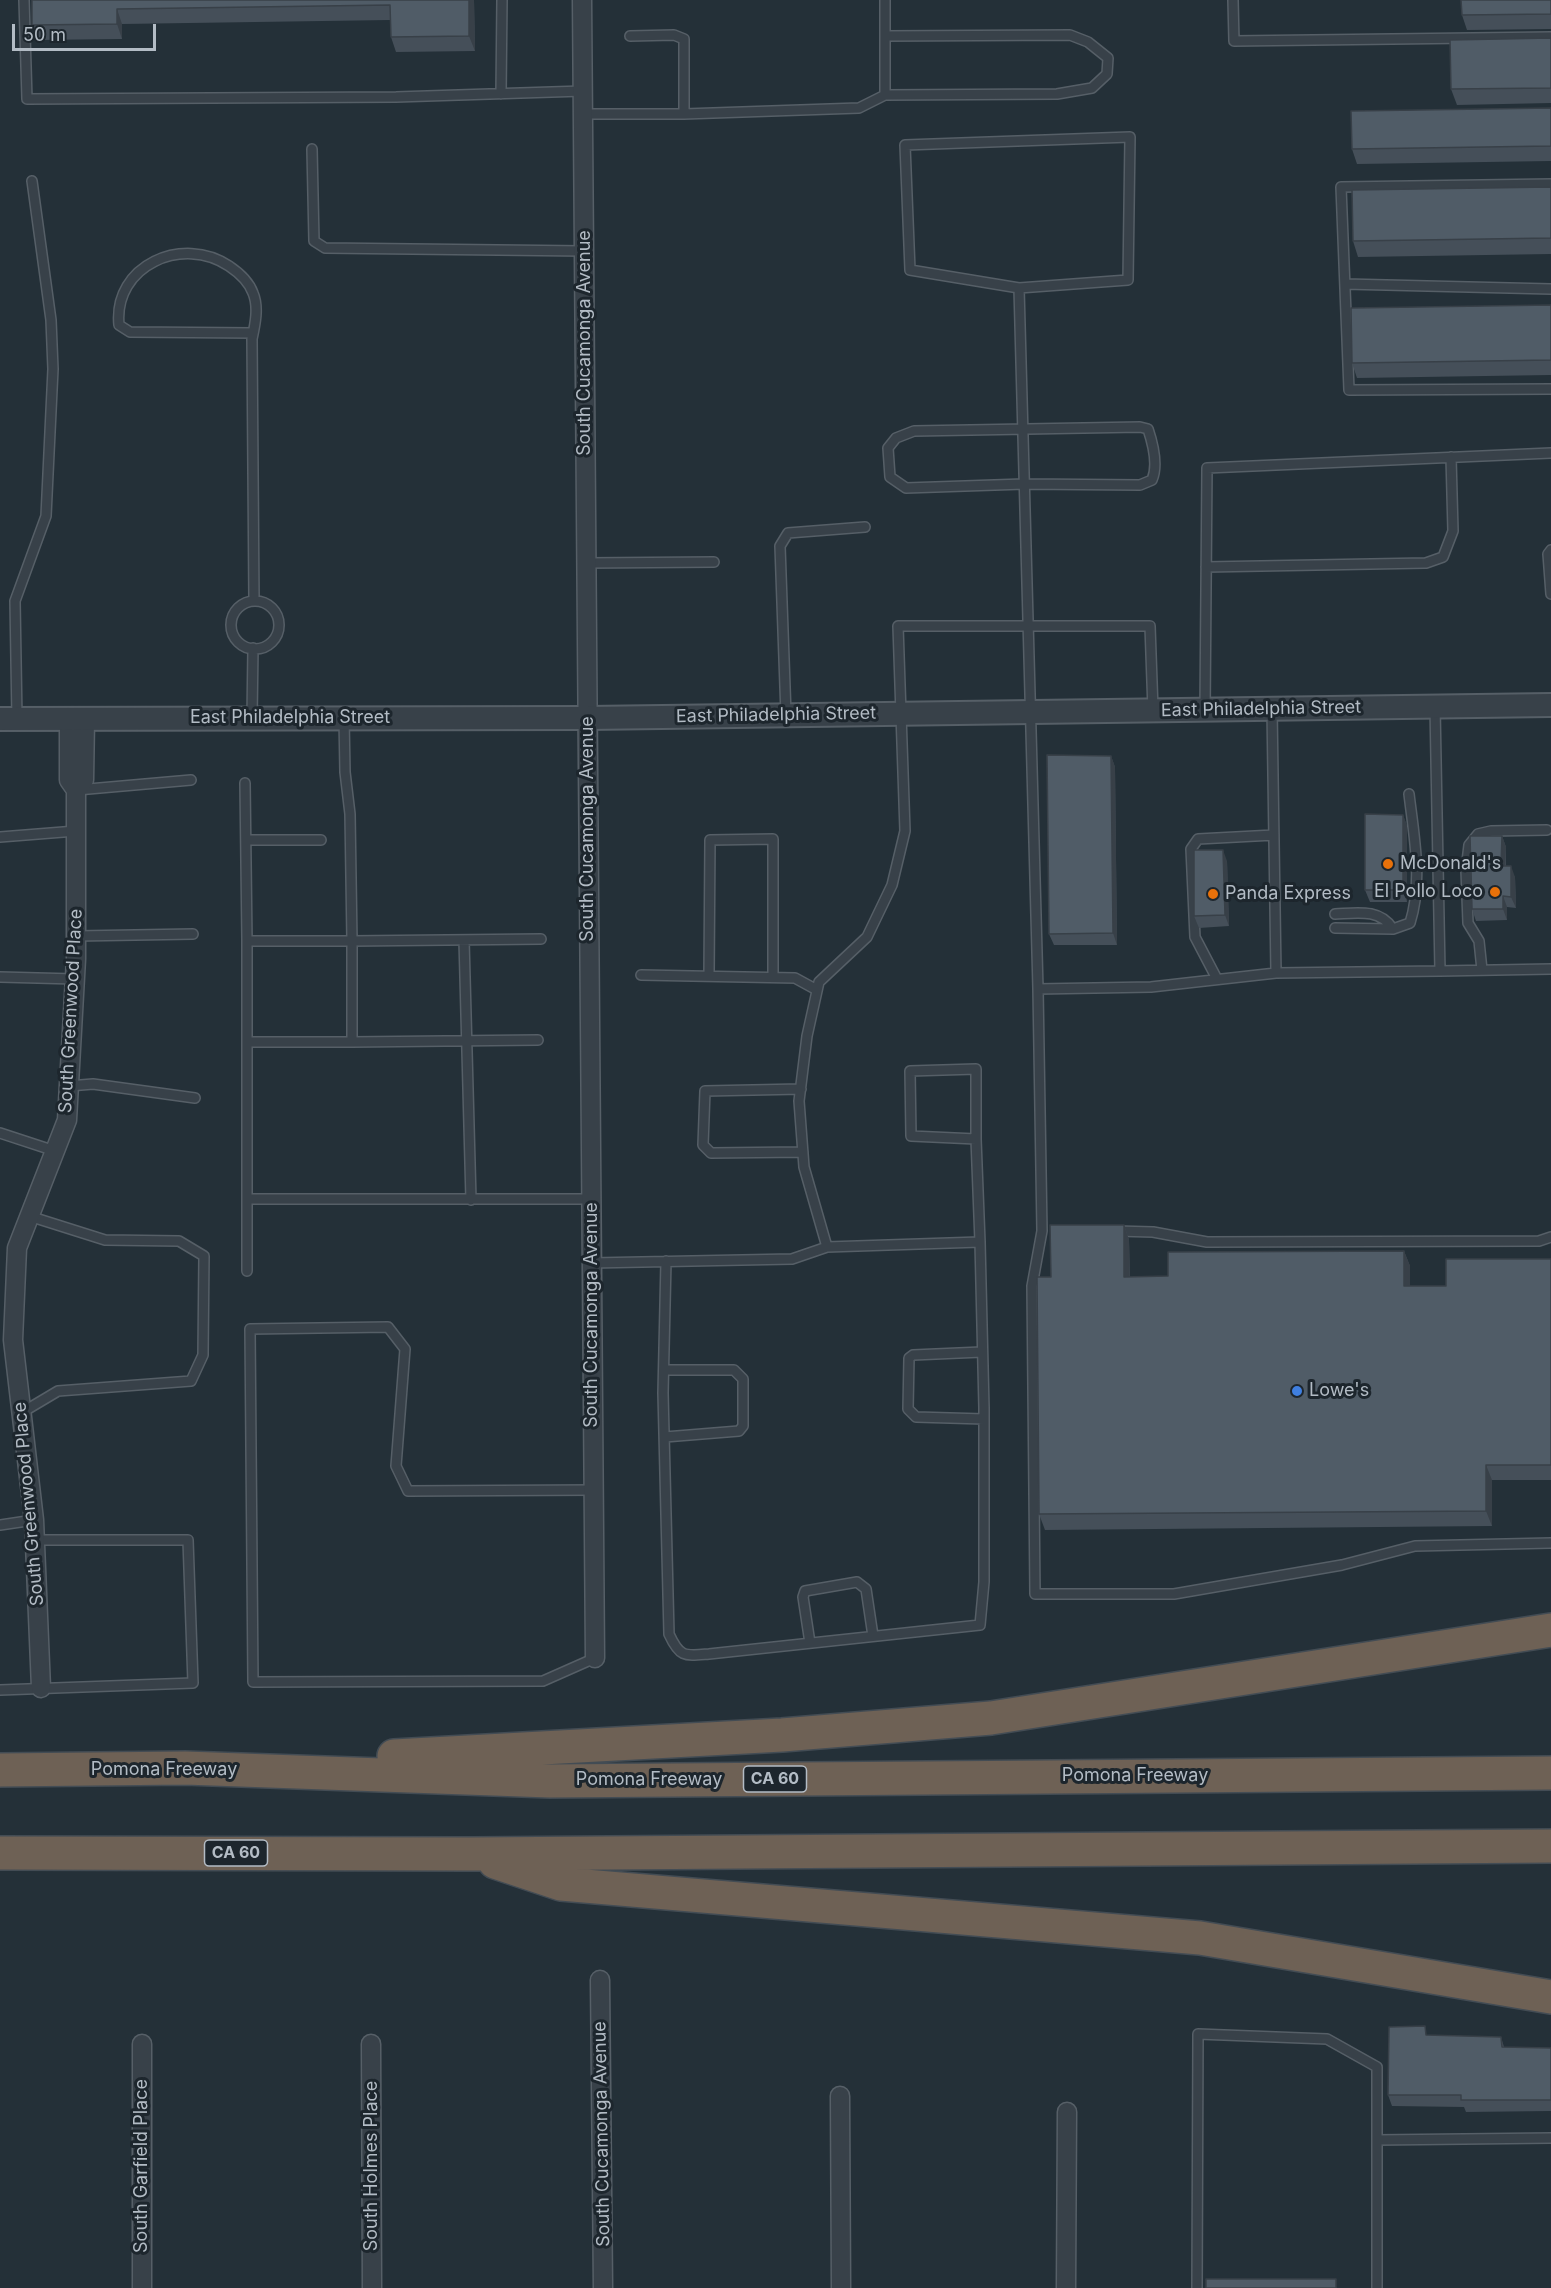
<!DOCTYPE html>
<html>
<head>
<meta charset="utf-8">
<style>
	body { margin:0 }
	#map { position:relative; width:1551px; height:2288px; overflow:hidden; background:#243038; font-family:Inter,sans-serif }
	canvas { display:block }
	.scale { position:absolute; left:12px; top:24px; width:144px; height:27px; box-sizing:border-box; border:3px solid #b3bcc5; border-top:0; padding-left:8px; font-size:18px; line-height:21px; white-space:nowrap; color:#b3bcc5; -webkit-text-stroke:4px #1d262d; paint-order:stroke }
</style>
</head>
<body>
<div id="map">
<canvas width="1551" height="2288"></canvas>
<div class="scale">50 m</div>
</div>
<script>
const c = document.querySelector('canvas').getContext('2d');
c.lineJoin = 'round';
function stroke(path, color, width, dash) {
  c.strokeStyle = color;
  c.lineWidth = width;
  c.lineCap = dash ? 'butt' : 'round';
  c.setLineDash(dash || []);
  c.stroke(path);
}
function fill(path, color) {
  c.fillStyle = color;
  c.fill(path, 'evenodd');
}
function drawText(font, color, halo, rows, align = 'center') {
  c.font = font + ' Inter,sans-serif';
  c.lineWidth = 6;
  c.setLineDash([]);
  c.textBaseline = 'middle';
  c.strokeStyle = halo;
  c.fillStyle = color;
  for (const [text, x, y, turn = 0] of rows) {
    c.save();
    c.translate(x, y);
    c.rotate((+turn || 0) * Math.PI / 180);
    c.textAlign = isNaN(turn) ? turn : align;
    if (halo) c.strokeText(text, 0, 0);
    c.fillText(text, 0, 0);
    c.restore();
  }
}
const service = new Path2D(`
	M 24,0 L 27,99 L 396,97 L 583,91
	M 1233,0 L 1234,41 L 1551,37
	M 630,36 L 674,35 L 684,39 L 684,114
	M 501,94 L 502,0
	M 885,95 L 1057,94 L 1092,88 L 1107,74 L 1108,58 L 1088,42 L 1070,35 L 885,36
	M 583,114 L 684,114 L 859,108 L 885,95 L 885,0
	M 312,149 L 314,241 L 325,248 L 584,251
	M 1551,184 L 1341,187 L 1349,390 L 1551,389
	M 1345,284 L 1551,289
	M 1019,288 L 910,270 L 905,145 L 1130,137 L 1128,280 L 1019,288 L 1038,989 L 1151,987 L 1276,973
	M 253,333 L 130,332 L 119,325 C 113,265 183,235 229,266 C 238,272 249,282 253,293 C 259,307 255,325 252,339 L 254,601
	M 1140,427 L 1148,429 C 1153,444 1158,466 1152,480 L 1140,485 L 1024,484 L 906,488 L 890,477 L 888,448 L 896,438 L 914,431 Z
	M 1551,550 L 1548,554 L 1551,594
	M 587,563 L 714,562
	M 1206,567 L 1426,563 L 1443,557 L 1453,531 L 1451,457
	M231 625a24 24 0 1 1 48 0a24 24 0 1 1-48 0Z
	M 1435,707 L 1440,971 L 1551,969
	M 1272,709 L 1276,973 L 1440,971
	M 1205,710 L 1207,468 L 1551,453
	M 786,715 L 780,546 L 788,533 L 865,527
	M 252,718 L 253,648
	M 17,719 L 15,601 L 46,516 L 53,369 L 51,320 L 32,181
	M 245,783 L 247,941
	M 77,790 L 191,780
	M 0,837 L 76,831
	M 246,840 L 321,840
	M 1335,914 C 1356,913 1380,908 1393,929
	M 1335,928 L 1393,929 L 1410,923 C 1423,882 1414,836 1409,794
	M 77,936 L 193,934
	M 464,940 L 471,1200
	M 1482,970 L 1479,941 L 1468,923 L 1466,870 L 1469,845 L 1478,834 L 1491,831 L 1547,830
	M 641,975 L 795,978 L 817,990
	M 709,975 L 710,840 L 773,839 L 773,977
	M 0,977 L 75,979
	M 1217,979 L 1195,937 L 1191,849 L 1198,839 L 1274,835
	M 1038,989 L 1042,1231 L 1032,1286 L 1035,1594 L 1174,1594 L 1342,1565 L 1415,1546 L 1551,1543
	M 538,1040 L 352,1042 L 352,941 L 541,939
	M 247,1042 L 352,1042
	M 69,1086 L 93,1084 L 195,1098
	M 801,1089 L 705,1091 L 703,1145 L 711,1153 L 803,1152
	M 0,1133 L 55,1151
	M 976,1139 L 976,1069 L 910,1071 L 911,1136 L 976,1139 L 980,1242
	M 247,1199 L 591,1199
	M 1116,1231 L 1153,1232 L 1207,1242 L 1539,1241 L 1551,1237
	M 666,1261 L 663,1393 L 669,1634 C 680,1658 685,1656 709,1654 L 980,1625 L 984,1582 L 984,1408 L 980,1242 L 827,1247
	M 592,1263 L 792,1259 L 827,1247 L 804,1167 L 799,1101 L 807,1036 L 819,982 L 867,937 L 892,885 L 905,831 L 898,626 L 1150,626 L 1153,710
	M 247,1271 L 247,941 L 352,941 L 350,814 L 345,772 L 344,718
	M 982,1352 L 913,1355 L 909,1358 L 908,1409 L 916,1417 L 984,1419
	M 664,1370 L 734,1370 L 743,1379 L 743,1426 L 739,1431 L 665,1437
	M 21,1413 L 58,1391 L 191,1381 L 203,1355 L 204,1256 L 179,1241 L 105,1240 L 29,1216
	M 594,1490 L 408,1491 L 396,1466 L 405,1349 L 388,1327 L 250,1329 L 253,1682 L 543,1681 L 595,1658
	M 0,1525 L 34,1520
	M 810,1643 L 803,1597 L 805,1591 L 857,1582 L 866,1589 L 873,1636
	M 0,1690 L 193,1683 L 188,1540 L 35,1540
	M 1377,2140 L 1551,2138
	M 1197,2288 L 1198,2034 L 1327,2039 L 1377,2067 L 1377,2288`);
const minor = new Path2D(`
	M 582,0 L 595,1658
	M 76,790 L 84,780 L 85,719
	M 41,1688 L 34,1520 L 13,1340 L 17,1248 L 67,1120 L 76,959 L 76,790 L 69,780 L 69,719
	M 600,1980 L 603,2288
	M 142,2044 L 142,2288
	M 371,2044 L 372,2288
	M 840,2096 L 841,2288
	M 1066,2288 L 1067,2112`);
const tertiary = new Path2D(`
	M 0,719 L 588,718 L 1551,705`);
const motorway = new Path2D(`
	M 394,1756 L 782,1735 L 991,1718 L 1551,1630
	M 0,1770 L 185,1768 L 550,1781 L 1551,1773
	M 0,1853 L 471,1854 L 1551,1846
	M 495,1862 L 561,1884 L 1200,1938 L 1551,1997`);
const wall = new Path2D(`
	M 32,0 L 474,0 L 475,51 L 396,52 L 391,37 L 390,20 L 122,24 L 122,39 L 38,40 L 32,25 Z
	M 1551,0 L 1551,29 L 1467,30 L 1462,15 Z
	M 1551,38 L 1551,103 L 1457,105 L 1451,89 Z
	M 1551,108 L 1551,161 L 1357,164 L 1352,149 Z
	M 1551,187 L 1551,254 L 1358,257 L 1353,241 Z
	M 1551,305 L 1551,375 L 1357,378 L 1352,363 Z
	M 1111,756 L 1115,767 L 1117,945 L 1054,945 L 1049,934 Z
	M 1403,815 L 1407,826 L 1407,902 L 1370,902 L 1365,890 Z
	M 1502,836 L 1506,847 L 1506,866 L 1515,877 L 1516,908 L 1507,907 L 1507,920 L 1476,921 L 1472,909 Z
	M 1227,861 L 1229,926 L 1199,928 L 1194,916 Z
	M 1124,1225 L 1129,1240 L 1130,1277 L 1168,1276 L 1404,1251 L 1410,1266 L 1410,1286 L 1446,1286 L 1551,1259 L 1551,1480 L 1492,1480 L 1492,1526 L 1045,1530 L 1039,1514 L 1051,1277 Z
	M 1428,2035 L 1501,2037 L 1504,2047 L 1551,2048 L 1551,2111 L 1466,2112 L 1464,2107 L 1392,2106 L 1388,2095 Z`);
const shadedWall = new Path2D(`
	M 469,0 L 474,0 L 475,51 L 469,36 Z
	M 117,9 L 122,24 L 122,39 L 117,24 Z
	M 1111,756 L 1115,767 L 1117,945 L 1113,933 Z
	M 1403,815 L 1407,826 L 1407,902 L 1403,890 Z
	M 1502,836 L 1506,847 L 1505,877 L 1501,866 Z
	M 1223,850 L 1227,861 L 1229,926 L 1225,915 Z
	M 1511,866 L 1515,877 L 1516,908 L 1511,897 Z
	M 1503,896 L 1507,907 L 1507,920 L 1503,909 Z
	M 1124,1225 L 1129,1240 L 1130,1292 L 1124,1277 Z
	M 1404,1251 L 1410,1266 L 1410,1302 L 1404,1286 Z
	M 1486,1465 L 1492,1480 L 1492,1526 L 1486,1511 Z`);
const building = new Path2D(`
	M 32,0 L 469,0 L 469,36 L 391,37 L 390,5 L 117,9 L 117,24 L 32,25 Z
	M 1461,0 L 1551,0 L 1551,14 L 1462,15 Z
	M 1551,38 L 1551,88 L 1451,89 L 1450,40 Z
	M 1551,108 L 1551,146 L 1352,149 L 1351,111 Z
	M 1551,187 L 1551,238 L 1353,241 L 1352,190 Z
	M 1551,305 L 1551,360 L 1352,363 L 1351,308 Z
	M 1047,755 L 1111,756 L 1113,933 L 1049,934 Z
	M 1365,814 L 1403,815 L 1403,890 L 1365,890 Z
	M 1470,836 L 1502,836 L 1501,866 L 1511,866 L 1511,897 L 1503,896 L 1503,909 L 1472,909 Z
	M 1194,850 L 1223,850 L 1225,915 L 1194,916 Z
	M 1050,1225 L 1124,1225 L 1124,1277 L 1168,1276 L 1168,1252 L 1404,1251 L 1404,1286 L 1446,1286 L 1446,1259 L 1551,1259 L 1551,1465 L 1486,1465 L 1486,1511 L 1039,1514 L 1037,1277 L 1051,1277 Z
	M 1425,2026 L 1426,2035 L 1501,2037 L 1502,2047 L 1551,2048 L 1551,2100 L 1461,2100 L 1461,2095 L 1388,2095 L 1389,2027 Z
	M 1206,2279 L 1336,2279 L 1336,2288 L 1206,2288 Z`);
const markers = [
	[1388,864,6,"#e8710a"],
	[1495,892,6,"#e8710a"],
	[1213,894,6,"#e8710a"],
	[1297,1391,6,"#3f7fe0"]
];
const shields = [
	[775,1779,63],
	[236,1853,63]
];
const shieldNames = [
	["CA 60",775,1779],
	["CA 60",236,1853]
];
const streetNames = [
	["South Cucamonga Avenue",585,343,-90],
	["East Philadelphia Street",1261,709,-1],
	["East Philadelphia Street",776,715,-1],
	["East Philadelphia Street",290,718],
	["South Cucamonga Avenue",588,829,-90],
	["South Greenwood Place",71,1011,-87],
	["South Cucamonga Avenue",592,1315,-90],
	["South Greenwood Place",29,1504,-95],
	["Pomona Freeway",164,1770],
	["Pomona Freeway",1135,1776],
	["Pomona Freeway",649,1780],
	["South Cucamonga Avenue",602,2134,-91],
	["South Garfield Place",142,2166,-90],
	["South Holmes Place",372,2166,-90]
];
const poiNames = [
	["McDonald's",1400,864],
	["El Pollo Loco",1483,892,"right"],
	["Panda Express",1225,894],
	["Lowe's",1309,1391]
];
stroke(service, '#565f67', 12);
stroke(minor, '#565f67', 21);
stroke(tertiary, '#565f67', 26);
stroke(motorway, '#434c54', 36);
stroke(service, '#384149', 9);
stroke(minor, '#384149', 18);
stroke(tertiary, '#384149', 22);
stroke(motorway, '#6e6155', 33);
fill(wall, '#454f59');
fill(shadedWall, '#384048');
fill(building, '#505c67');
stroke(building, '#384048', 1.5);
for (const [x, y, r, color] of markers) {
  const dot = new Path2D();
  dot.arc(x, y, r, 0, 2 * Math.PI);
  c.fillStyle = color;
  c.fill(dot);
  stroke(dot, '#1d262d', 2);
}
for (const [x, y, w] of shields) {
  const box = new Path2D();
  box.roundRect(x - w / 2, y - 13, w, 26, 4.5);
  c.fillStyle = '#1d262d';
  c.fill(box);
  stroke(box, '#b3bcc5', 1.5);
}
drawText('bold 16px', '#b3bcc5', null, shieldNames);
drawText('18px', '#b3bcc5', '#1d262d', streetNames);
drawText('18px', '#b3bcc5', '#1d262d', poiNames, 'left');
</script>
</body>
</html>
